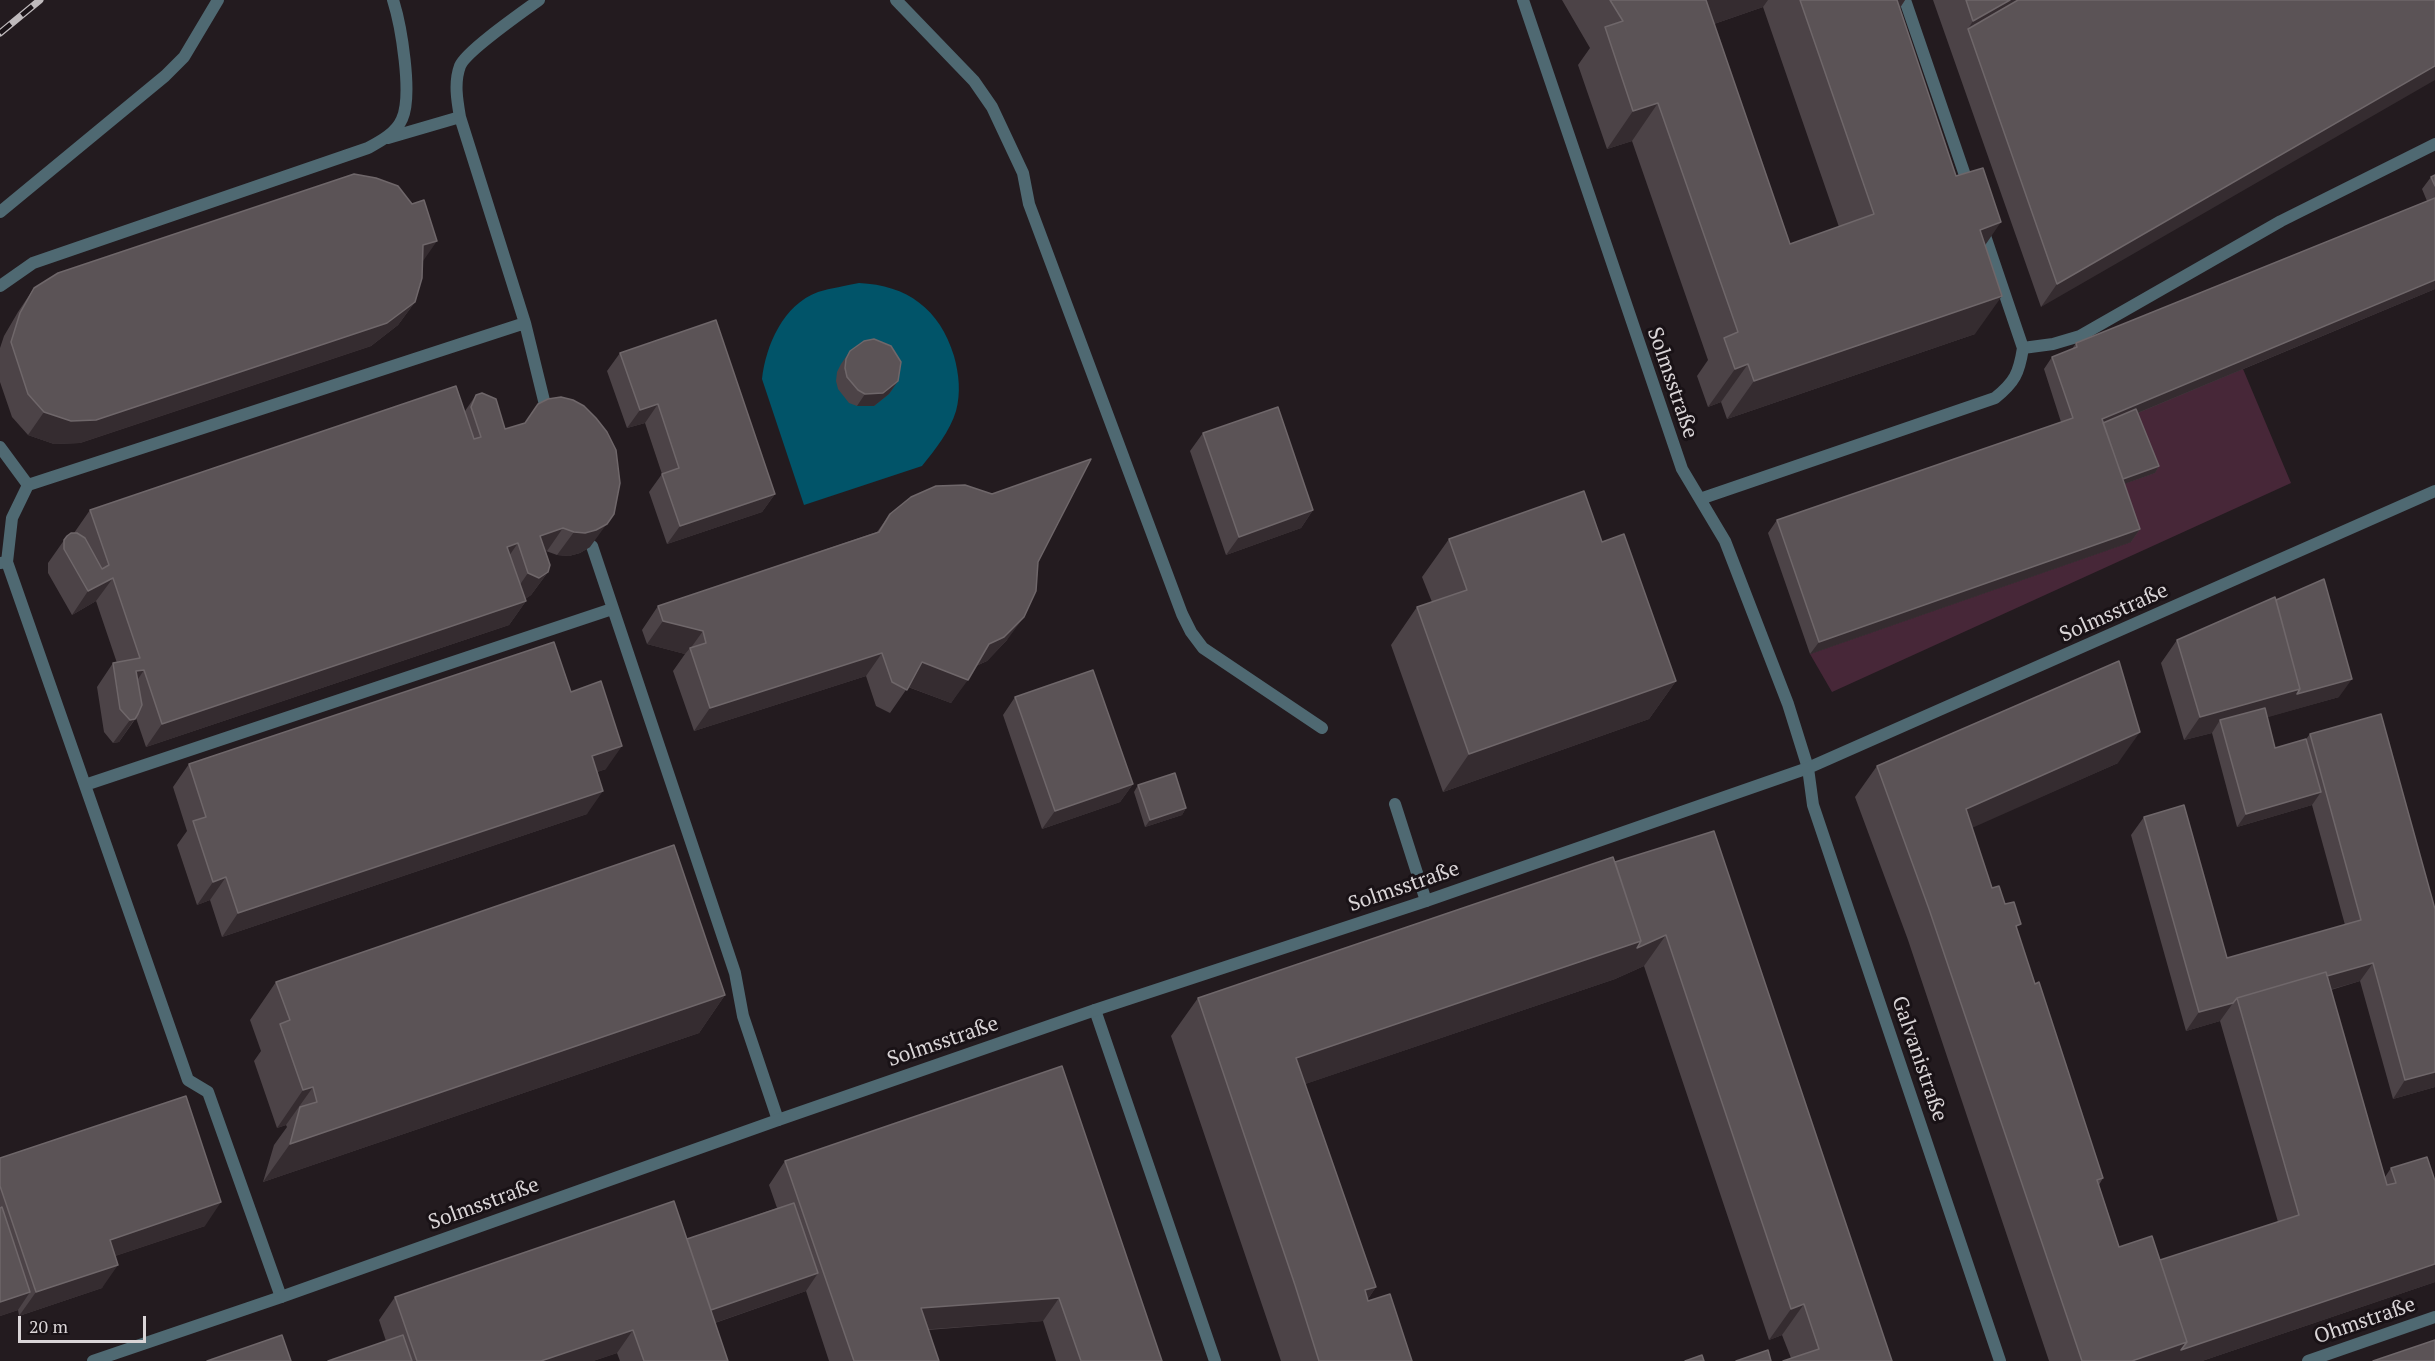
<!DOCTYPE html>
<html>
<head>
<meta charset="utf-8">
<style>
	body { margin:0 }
	#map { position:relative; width:2435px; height:1361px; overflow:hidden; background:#231b1f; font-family:"PT Serif",serif }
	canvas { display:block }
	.scale { position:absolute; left:18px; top:1316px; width:128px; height:27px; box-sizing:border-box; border:3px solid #dad5d7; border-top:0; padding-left:8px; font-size:18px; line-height:21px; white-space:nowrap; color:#dad5d7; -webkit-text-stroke:4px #191216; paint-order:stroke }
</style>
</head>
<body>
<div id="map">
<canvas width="2435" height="1361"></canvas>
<div class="scale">20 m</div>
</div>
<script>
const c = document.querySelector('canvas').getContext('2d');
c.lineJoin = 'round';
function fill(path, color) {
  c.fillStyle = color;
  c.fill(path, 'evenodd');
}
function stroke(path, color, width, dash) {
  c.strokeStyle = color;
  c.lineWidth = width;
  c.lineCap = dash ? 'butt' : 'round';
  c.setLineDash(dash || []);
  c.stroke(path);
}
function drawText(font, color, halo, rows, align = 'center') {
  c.font = font + ' "PT Serif",serif';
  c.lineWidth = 6;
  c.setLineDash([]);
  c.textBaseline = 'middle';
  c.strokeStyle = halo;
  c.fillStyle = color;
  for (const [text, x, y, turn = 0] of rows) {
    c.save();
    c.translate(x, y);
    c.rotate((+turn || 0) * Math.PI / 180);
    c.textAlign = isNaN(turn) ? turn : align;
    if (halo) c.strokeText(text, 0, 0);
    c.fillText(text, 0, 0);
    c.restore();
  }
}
const green = new Path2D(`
	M 2243,369 L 2291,483 L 1832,692 L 1810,654 L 2131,542 L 2113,488 L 2132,415 Z`);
const water = new Path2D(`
	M 859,283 C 907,285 940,309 954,356 C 959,374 961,393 956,411 C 950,431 935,450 922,466 L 804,505 L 762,379 C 766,345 783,305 818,292 C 831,288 845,286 859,283 Z`);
const service = new Path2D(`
	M 539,0 C 524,11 466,51 460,66 C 454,82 457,100 460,117 L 525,323 L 548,417
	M 896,0 L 974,81 L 992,107 L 1023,173 L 1029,204 L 1182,614 L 1191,632 L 1203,648 L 1322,728
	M 1523,0 L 1682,469 L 1725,541 L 1788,704 L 1808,768
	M 1905,0 L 1969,187
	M 388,138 L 460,117
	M 0,212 L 165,76 L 184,57 L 218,0
	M 1982,227 L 2023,348
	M 0,286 L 33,263 L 368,148 C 381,141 396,133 402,119 C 413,95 401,25 393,0
	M 0,447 L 28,485 L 12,518 L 7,562
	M 28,485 L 525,323
	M 1700,499 L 1995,398 C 2015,382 2019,373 2023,348 L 2053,344 L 2080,336 L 2281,221 L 2435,144
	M 592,546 L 735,973 L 743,1016 L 778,1120
	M 0,563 L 7,562 L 188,1080 L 208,1092 L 281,1297
	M 85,785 L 612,609
	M 1395,804 L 1426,901
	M 1095,1010 L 1215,1361`);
const minor = new Path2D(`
	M 1808,768 L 1813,805 L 2000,1361
	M 93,1361 L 281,1297 L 778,1120 L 1095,1010 L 1426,901 L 1808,768 L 2435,491
	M 2308,1361 L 2435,1317`);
const rail = new Path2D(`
	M 0,33 L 40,0`);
const wall = new Path2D(`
	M 1562,0 L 1905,0 L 1900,8 L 1956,176 L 1985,246 L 1975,334 L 1727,419 L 1721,402 L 1708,407 L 1697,376 L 1708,360 L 1632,141 L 1607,149 L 1578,65 L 1590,48 ZM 1763,7 L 1839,227 L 1790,244 L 1714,24 Z
	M 1933,0 L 2435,0 L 2041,307 Z
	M 2435,175 L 2435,289 L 2138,413 L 2159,466 L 2155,473 L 2124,484 L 2140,529 L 2131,542 L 1810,654 L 1768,533 L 1777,520 L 2061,422 L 2044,369 L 2052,357 L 2072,349 L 2076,343 L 2427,201 L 2422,189 L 2431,177 Z
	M 423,262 L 415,302 L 398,325 L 371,346 L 80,443 L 54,444 L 28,435 L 12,417 L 0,382 L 0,348 L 4,336 L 18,312 L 34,288 Z
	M 850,351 L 898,381 L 889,394 L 874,406 L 857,406 L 849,403 L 838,389 L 836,381 L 837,372 L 841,364 Z
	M 620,353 L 775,494 L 762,512 L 667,544 L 649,492 L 662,474 L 645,423 L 627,428 L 607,371 Z
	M 476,395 L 505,429 L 590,547 L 580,553 L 569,556 L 557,555 L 546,551 L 548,572 L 531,595 L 525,599 L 526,601 L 509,625 L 146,747 L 136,718 L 119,742 L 113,743 L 104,732 L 97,687 L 113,663 L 117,663 L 96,601 L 72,615 L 48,573 L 48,563 L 67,536 L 74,533 L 90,510 L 465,411 Z
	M 1203,433 L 1313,510 L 1301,528 L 1226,555 L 1190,451 Z
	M 890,514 L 1038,562 L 1007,640 L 987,661 L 976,666 L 951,703 L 908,687 L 890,713 L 876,706 L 866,676 L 694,731 L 673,671 L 685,654 L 647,644 L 642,630 L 658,606 L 877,532 Z
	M 1449,539 L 1602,542 L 1676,681 L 1649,719 L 1443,792 L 1391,645 L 1417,607 L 1432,602 L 1422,577 Z
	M 2276,600 L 2339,697 L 2267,717 L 2275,748 L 2306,739 L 2310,734 L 2435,909 L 2435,1087 L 2393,1099 L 2360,981 L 2331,990 L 2385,1177 L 2391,1168 L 2435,1181 L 2435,1282 L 2202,1361 L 2049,1361 L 1908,940 L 1855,797 L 1877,766 L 2118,763 L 1972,827 L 1992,888 L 2005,904 L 2017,931 L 2103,1178 L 2099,1185 L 2119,1247 L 2160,1260 L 2278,1222 L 2220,1021 L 2186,1031 L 2131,835 L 2144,817 L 2227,958 L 2345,925 L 2312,805 L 2237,827 L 2212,733 L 2184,740 L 2161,663 L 2177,640 Z
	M 571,692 L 606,769 L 597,772 L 587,814 L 222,937 L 210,900 L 197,905 L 177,845 L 187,831 L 173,787 L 189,764 Z
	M 1015,697 L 1133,784 L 1120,802 L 1042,829 L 1003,715 Z
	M 1138,785 L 1186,808 L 1182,815 L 1145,827 L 1134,792 Z
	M 1714,831 L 1892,1361 L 1791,1358 L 1782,1335 L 1769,1340 L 1644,966 L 1615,979 L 1305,1084 L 1376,1287 L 1368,1299 L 1368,1301 L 1412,1361 L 1281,1361 L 1171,1036 L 1198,998 Z
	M 276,982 L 725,995 L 699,1033 L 263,1182 L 274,1145 L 287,1127 L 286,1125 L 277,1128 L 254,1061 L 261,1051 L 250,1020 Z
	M 1062,1066 L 1162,1361 L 1056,1361 L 1043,1321 L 928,1330 L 939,1361 L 829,1361 L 806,1291 L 715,1323 L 728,1361 L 620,1361 L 617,1353 L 593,1361 L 328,1361 L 386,1341 L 379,1320 L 395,1297 L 687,1239 L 777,1208 L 769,1185 L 785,1161 Z
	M 0,1158 L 205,1226 L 115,1256 L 102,1288 L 19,1316 L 18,1310 L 0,1316 Z`);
const shadedWall = new Path2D(`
	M 1704,0 L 1768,0 L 1763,7 L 1679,36 Z
	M 1887,0 L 1905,0 L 1891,21 Z
	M 2010,0 L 2021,0 L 1968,29 L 1973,21 Z
	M 2435,66 L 2435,80 L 2041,307 L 2057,284 Z
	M 1658,103 L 1632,141 L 1607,149 L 1633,111 Z
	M 2001,222 L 1975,260 L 1980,230 Z
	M 437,241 L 421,264 L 423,245 Z
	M 2435,280 L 2435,289 L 2099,429 L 2102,419 Z
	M 2002,296 L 1975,334 L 1727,419 L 1754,381 Z
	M 415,302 L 398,325 L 371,346 L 80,443 L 54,444 L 28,435 L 44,412 Z
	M 1748,364 L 1721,402 L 1708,407 L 1735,369 Z
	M 898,381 L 889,394 L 874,406 L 857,406 L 865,394 Z
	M 658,404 L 645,423 L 627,428 L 640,410 Z
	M 2159,466 L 2155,473 L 2113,488 L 2117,481 Z
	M 775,494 L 762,512 L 667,544 L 680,526 Z
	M 1313,510 L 1301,528 L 1226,555 L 1239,537 Z
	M 614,514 L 590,547 L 580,553 L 569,556 L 557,555 L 574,532 Z
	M 563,528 L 547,551 L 524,559 L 540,536 Z
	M 2140,529 L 2131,542 L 1810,654 L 1819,642 Z
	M 518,543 L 502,566 L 507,547 Z
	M 548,572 L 531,595 L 523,601 L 512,596 L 528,573 Z
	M 113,578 L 96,601 L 72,615 L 88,591 Z
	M 526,601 L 509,625 L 146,747 L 162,724 Z
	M 1024,617 L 1007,640 L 987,661 L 973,667 L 989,644 Z
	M 663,621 L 703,631 L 690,649 L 690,648 L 685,654 L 647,644 Z
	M 882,653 L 866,676 L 694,731 L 710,708 Z
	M 922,662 L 968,680 L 951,703 L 906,686 Z
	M 144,670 L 128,694 L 136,671 Z
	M 2352,679 L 2339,697 L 2223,730 L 2220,720 L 2212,733 L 2184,740 L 2200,717 L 2300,689 Z
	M 1676,681 L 1649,719 L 1443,792 L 1469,754 Z
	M 138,714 L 119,742 L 113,743 L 130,720 Z
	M 2140,732 L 2118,763 L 1945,840 L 1966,809 Z
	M 622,746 L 606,769 L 576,779 L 592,756 Z
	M 1133,784 L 1120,802 L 1042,829 L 1055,811 Z
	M 603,791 L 587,814 L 222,937 L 238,913 Z
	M 2321,792 L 2312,805 L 2237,827 L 2246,814 Z
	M 1186,808 L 1182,815 L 1145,827 L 1150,820 Z
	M 226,877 L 210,900 L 197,905 L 213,882 Z
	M 1666,935 L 1644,966 L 1615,979 L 1270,1096 L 1296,1058 L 1641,941 Z
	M 2373,963 L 2360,981 L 2242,1015 L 2238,1001 Z
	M 725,995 L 699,1033 L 263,1182 L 290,1144 Z
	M 2233,1003 L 2220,1021 L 2186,1031 L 2199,1012 Z
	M 2435,1072 L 2435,1087 L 2393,1099 L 2405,1080 Z
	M 313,1087 L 286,1125 L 277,1128 L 303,1090 Z
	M 221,1202 L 205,1226 L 94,1263 L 110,1240 Z
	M 2435,1264 L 2435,1282 L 2202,1361 L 2132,1361 L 2187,1342 Z
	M 118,1265 L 102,1288 L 19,1316 L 36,1292 Z
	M 818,1273 L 806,1291 L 694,1330 L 706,1312 Z
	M 1376,1287 L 1350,1325 L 1365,1290 Z
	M 30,1292 L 18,1310 L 0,1316 L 0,1302 Z
	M 1059,1298 L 1043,1321 L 904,1331 L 921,1308 Z
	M 1804,1304 L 1782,1335 L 1769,1340 L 1791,1309 Z
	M 633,1330 L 617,1353 L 593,1361 L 541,1361 Z`);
const building = new Path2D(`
	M 1610,0 L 1706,0 L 1790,244 L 1874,214 L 1800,0 L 1897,0 L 1956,176 L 1983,168 L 2001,222 L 1980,230 L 2002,296 L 1754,381 L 1748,364 L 1735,369 L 1724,338 L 1738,332 L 1658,103 L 1633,111 L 1605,27 L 1623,21 Z
	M 1966,0 L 2010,0 L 1973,21 Z
	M 2018,0 L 2435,0 L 2435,66 L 2057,284 L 1968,29 Z
	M 354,174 L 376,178 L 398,186 L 412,204 L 424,200 L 437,241 L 423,245 L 422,278 L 415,302 L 387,323 L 96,420 L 71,421 L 44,412 L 28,394 L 11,342 L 20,313 L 34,288 L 58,273 Z
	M 2435,175 L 2435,186 L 2431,177 Z
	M 2435,198 L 2435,280 L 2102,419 L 2140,529 L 1819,642 L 1777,520 L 2073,418 L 2052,357 L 2077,347 L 2076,343 Z
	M 716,320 L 775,494 L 680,526 L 662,474 L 679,468 L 658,404 L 640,410 L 620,353 Z
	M 874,339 L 891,346 L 901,362 L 898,381 L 883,393 L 865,394 L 858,390 L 847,377 L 845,368 L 846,359 L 850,351 L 864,341 Z
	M 456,386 L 474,439 L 481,437 L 471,407 L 476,395 L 482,393 L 496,399 L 505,429 L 525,423 L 538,404 L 548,399 L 561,397 L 573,400 L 584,406 L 596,418 L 607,432 L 616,450 L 620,483 L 614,514 L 607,524 L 596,530 L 585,533 L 574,532 L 563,528 L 540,536 L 550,565 L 548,572 L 539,578 L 528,573 L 518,543 L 507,547 L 526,601 L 162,724 L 144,670 L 136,671 L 142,705 L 138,714 L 135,719 L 130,720 L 120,709 L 113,663 L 140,658 L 113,578 L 88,591 L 64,549 L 64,540 L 67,536 L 71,533 L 77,533 L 85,538 L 102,569 L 109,565 L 90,510 Z
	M 1278,407 L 1313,510 L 1239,537 L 1203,433 Z
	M 2136,409 L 2159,466 L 2123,479 L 2103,423 Z
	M 1091,459 L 1038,562 L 1036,591 L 1024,617 L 1004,637 L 989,644 L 968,680 L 922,662 L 907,690 L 892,682 L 882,653 L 710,708 L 690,648 L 706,643 L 703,631 L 663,621 L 658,606 L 879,532 L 890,514 L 911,497 L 936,486 L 965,485 L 992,494 Z
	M 1584,491 L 1602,542 L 1624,534 L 1676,681 L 1469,754 L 1417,607 L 1467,590 L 1449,539 Z
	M 2324,579 L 2352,679 L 2297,694 L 2300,689 L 2276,600 Z
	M 2275,597 L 2300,689 L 2200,717 L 2177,640 Z
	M 554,642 L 571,692 L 601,681 L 622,746 L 592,756 L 603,791 L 238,913 L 226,877 L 213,882 L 193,821 L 206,817 L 189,764 Z
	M 2119,661 L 2140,732 L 1966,809 L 1992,888 L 1999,886 L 2005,904 L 2014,902 L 2021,924 L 2016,926 L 2035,984 L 2039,982 L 2103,1178 L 2097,1180 L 2119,1247 L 2152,1236 L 2187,1342 L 2132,1361 L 2082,1361 L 1929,909 L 1877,766 Z
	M 1093,670 L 1133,784 L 1055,811 L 1015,697 Z
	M 2265,708 L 2275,748 L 2306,739 L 2321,792 L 2246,814 L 2220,720 Z
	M 2381,714 L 2435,909 L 2435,1072 L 2405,1080 L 2373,963 L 2327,976 L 2326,972 L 2237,998 L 2233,1003 L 2199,1012 L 2144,817 L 2184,805 L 2227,958 L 2361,920 L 2310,734 Z
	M 1175,773 L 1186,808 L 1150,820 L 1138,785 Z
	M 1714,831 L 1892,1361 L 1783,1361 L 1819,1349 L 1804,1304 L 1791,1309 L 1666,935 L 1637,948 L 1641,941 L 1615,862 Z
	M 674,845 L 725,995 L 290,1144 L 300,1107 L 317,1102 L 313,1087 L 303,1090 L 280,1024 L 290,1020 L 276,982 Z
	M 1613,857 L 1641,941 L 1296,1058 L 1376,1287 L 1365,1290 L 1368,1301 L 1390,1294 L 1412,1361 L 1319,1361 L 1295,1285 L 1198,998 Z
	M 2326,972 L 2387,1185 L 2396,1183 L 2391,1168 L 2427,1157 L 2435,1181 L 2435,1264 L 2181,1350 L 2187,1342 L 2160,1260 L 2299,1215 L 2237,998 Z
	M 1062,1066 L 1162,1361 L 1081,1361 L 1059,1298 L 921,1308 L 939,1361 L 854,1361 L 785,1161 Z
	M 186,1096 L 221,1202 L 110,1240 L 118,1265 L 36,1292 L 0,1186 L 0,1158 Z
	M 674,1201 L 728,1361 L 644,1361 L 633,1330 L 541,1361 L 417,1361 L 395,1297 Z
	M 794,1203 L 818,1273 L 711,1310 L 687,1239 Z
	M 2,1207 L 30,1292 L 0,1302 L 0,1208 Z
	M 282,1335 L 291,1361 L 207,1361 Z
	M 403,1335 L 412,1361 L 328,1361 Z
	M 2435,1340 L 2435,1361 L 2373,1361 Z
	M 1768,1350 L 1771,1361 L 1736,1361 Z
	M 1702,1355 L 1704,1361 L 1685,1361 Z`);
const streetNames = [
	["Solmsstraße",1672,383,71],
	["Solmsstraße",2114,613,-24],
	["Solmsstraße",1404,887,-19],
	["Solmsstraße",943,1042,-19],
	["Galvanistraße",1919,1059,71],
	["Solmsstraße",484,1204,-20],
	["Ohmstraße",2365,1321,-19]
];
fill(green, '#472738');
fill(water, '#015469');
stroke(service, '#4f6972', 12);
stroke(minor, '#4f6972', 12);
stroke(rail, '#bfbabc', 7);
stroke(rail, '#191216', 4.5, [14]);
fill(wall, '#4c4347');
fill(shadedWall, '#352c30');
fill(building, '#5b5356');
stroke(building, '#6f676a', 1.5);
drawText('21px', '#dad5d7', '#191216', streetNames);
</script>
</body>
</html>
